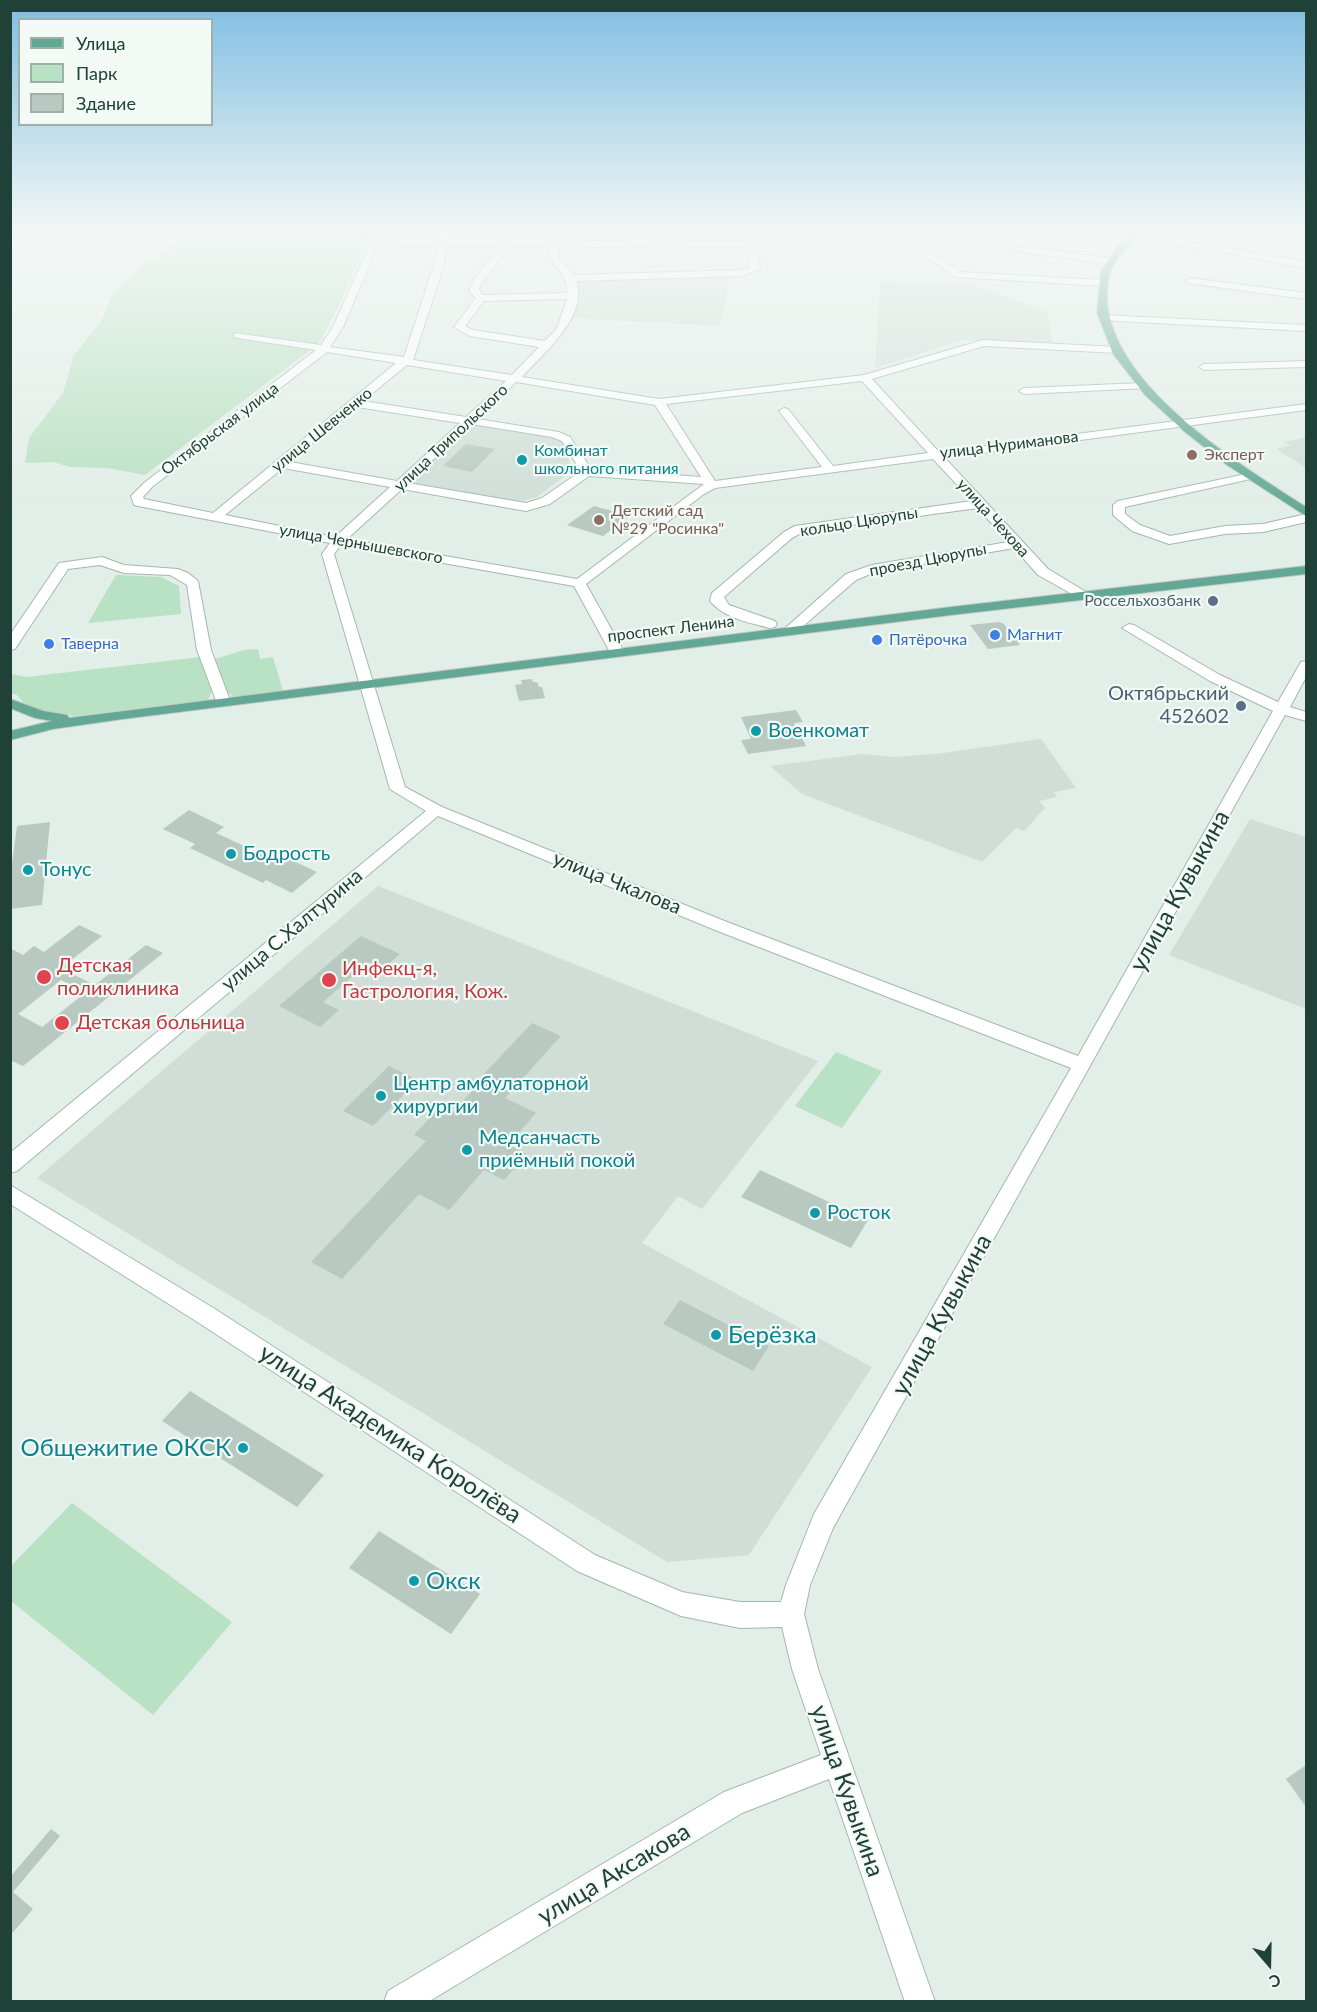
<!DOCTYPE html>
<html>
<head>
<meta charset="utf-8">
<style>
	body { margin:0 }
	#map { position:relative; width:1317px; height:2012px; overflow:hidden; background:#e2eee8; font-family:Lato,sans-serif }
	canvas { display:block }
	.frame { position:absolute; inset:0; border:12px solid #204138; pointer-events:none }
	.legend { position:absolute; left:18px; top:18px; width:195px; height:108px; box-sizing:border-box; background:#f3faf6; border:2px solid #9fb0aa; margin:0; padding:8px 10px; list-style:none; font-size:18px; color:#204138 }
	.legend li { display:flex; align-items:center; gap:12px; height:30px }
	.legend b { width:30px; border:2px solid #9fb0aa }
	.north { position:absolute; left:1239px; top:1934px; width:60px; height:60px; -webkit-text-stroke:4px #f3faf6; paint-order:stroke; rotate:160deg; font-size:16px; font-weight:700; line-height:24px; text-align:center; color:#204138 }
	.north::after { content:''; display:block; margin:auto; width:21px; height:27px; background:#204138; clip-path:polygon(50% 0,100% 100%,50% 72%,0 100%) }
</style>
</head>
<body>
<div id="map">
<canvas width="1317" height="2012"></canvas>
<div class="frame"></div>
<ul class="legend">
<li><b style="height:8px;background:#62a895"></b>Улица</li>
<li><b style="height:16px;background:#b9e1c3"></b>Парк</li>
<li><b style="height:16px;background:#b7c9c1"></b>Здание</li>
</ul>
<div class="north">С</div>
</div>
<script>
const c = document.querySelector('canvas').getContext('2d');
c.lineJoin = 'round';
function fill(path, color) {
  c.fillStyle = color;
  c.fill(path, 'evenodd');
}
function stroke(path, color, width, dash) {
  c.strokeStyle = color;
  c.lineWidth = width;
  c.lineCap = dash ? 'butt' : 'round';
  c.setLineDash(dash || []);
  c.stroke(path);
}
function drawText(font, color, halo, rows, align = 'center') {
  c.font = font + ' Lato,sans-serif';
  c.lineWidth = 4.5;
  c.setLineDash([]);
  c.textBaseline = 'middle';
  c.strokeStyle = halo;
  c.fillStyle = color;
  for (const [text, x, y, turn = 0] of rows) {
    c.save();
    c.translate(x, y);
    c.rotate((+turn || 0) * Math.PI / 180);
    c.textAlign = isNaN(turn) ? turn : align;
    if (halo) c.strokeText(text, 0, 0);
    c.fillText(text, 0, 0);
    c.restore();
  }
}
const built = new Path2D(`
	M 730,277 L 720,326 L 570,318 L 577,300 L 576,278 Z
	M 880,281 L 969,283 L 1047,311 L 1053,343 L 963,340 L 875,368 Z
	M 473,423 L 549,436 L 561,441 L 573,470 L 537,497 L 523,501 L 507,502 L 408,484 Z
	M 1306,437 L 1306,468 L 1276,449 L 1290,445 L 1285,442 Z
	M 1041,739 L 1076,788 L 1054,792 L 1057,797 L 1039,801 L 1045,808 L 1024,831 L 1016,828 L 982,862 L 802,794 L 770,766 L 863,754 L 893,757 L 936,754 Z
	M 1250,819 L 1306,837 L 1306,1009 L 1169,955 Z
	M 378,886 L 818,1061 L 702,1209 L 678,1196 L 642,1243 L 872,1367 L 749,1555 L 667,1562 L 37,1178 Z`);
const green = new Path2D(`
	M 186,231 L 374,231 C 351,268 342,308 317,345 L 145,475 L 107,468 L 70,467 L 53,462 L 25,463 L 29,438 L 63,393 L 74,355 L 102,320 L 112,295 L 150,258 L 158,258 Z
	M 116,575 L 161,577 L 179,586 L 181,614 L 88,623 Z
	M 258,649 L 260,659 L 273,657 L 283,691 L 234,697 L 224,689 L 215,659 L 244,650 Z
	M 201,657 L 212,691 L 208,700 L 76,716 L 50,714 L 27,707 L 17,695 L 11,693 L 12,674 L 26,677 Z
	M 836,1052 L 882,1071 L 842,1128 L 795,1106 Z
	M 72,1503 L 232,1622 L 153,1715 L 11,1601 L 11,1566 Z`);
const building = new Path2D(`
	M 466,444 L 495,449 L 472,472 L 443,466 Z
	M 594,506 L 616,512 L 630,516 L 603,536 L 567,525 Z
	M 999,622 L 1004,624 L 1020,645 L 988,649 L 970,625 Z
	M 532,679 L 533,682 L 537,682 L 539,687 L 542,687 L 545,698 L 519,701 L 515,685 L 522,684 L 521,680 Z
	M 796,710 L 803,722 L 794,723 L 806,746 L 748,754 L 741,740 L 751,739 L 741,717 Z
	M 189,810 L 224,827 L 216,833 L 283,864 L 289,859 L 317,872 L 292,893 L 266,880 L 263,883 L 190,848 L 195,844 L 163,829 Z
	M 50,822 L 42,905 L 10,909 L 10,865 L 12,864 L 17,826 Z
	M 79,925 L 102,936 L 70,961 L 80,966 L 70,973 L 95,985 L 146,945 L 163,953 L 23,1066 L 10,1060 L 10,948 L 23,955 L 34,946 L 44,952 ZM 61,980 L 85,993 L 42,1027 L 18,1014 Z
	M 361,936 L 400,954 L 383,969 L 369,962 L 323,1002 L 339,1010 L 320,1027 L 279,1006 Z
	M 532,1023 L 561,1036 L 505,1098 L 536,1113 L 508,1145 L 527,1154 L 504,1180 L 484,1170 L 449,1210 L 419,1194 L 342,1279 L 311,1262 L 426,1141 L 414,1135 L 437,1110 L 449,1116 L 485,1077 L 482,1076 Z
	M 389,1066 L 418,1080 L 373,1126 L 343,1111 Z
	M 760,1170 L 868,1220 L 851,1248 L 741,1197 Z
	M 680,1300 L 769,1346 L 753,1371 L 663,1324 Z
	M 190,1391 L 324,1475 L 297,1507 L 162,1421 Z
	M 379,1531 L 480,1594 L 451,1634 L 349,1568 Z
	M 1306,1765 L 1306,1807 L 1286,1779 Z
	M 51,1829 L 60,1836 L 13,1892 L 33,1909 L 10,1936 L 10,1877 Z`);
const minor = new Path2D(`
	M 371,231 L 380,231 L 378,239 L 439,239 L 441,231 L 449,231 L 448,239 L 548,238 L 551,231 L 559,231 L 557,243 L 636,240 L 742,241 L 764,234 L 762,231 L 771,231 L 773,235 L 748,245 L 759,260 L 760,269 L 742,276 L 576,281 C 589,316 542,355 522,377 L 659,399 L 864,375 L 983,340 L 1117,347 L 1122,350 L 1117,353 L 984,346 L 872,379 L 939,452 L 1306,404 L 1306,410 L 945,458 L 1048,569 L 1086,592 L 1088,595 L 1081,599 L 1038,575 L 1014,548 L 875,572 L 856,580 L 793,635 L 783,635 L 781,632 L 846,574 L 872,565 L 1008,542 L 978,508 L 815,530 L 803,532 L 792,538 L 724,597 L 729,605 L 775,621 L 777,624 L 775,627 L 770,628 C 750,623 724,618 710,601 L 712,593 L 784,532 L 795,526 L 972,501 L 933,459 L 715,488 L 704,494 L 586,584 L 623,650 L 616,654 L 609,650 L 574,586 L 341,545 L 334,554 L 405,787 L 442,807 L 727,922 L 1078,1056 L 1273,711 L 1210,681 L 1122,628 L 1129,624 L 1134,625 L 1220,675 L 1278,702 L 1301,662 L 1306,661 L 1306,677 L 1290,707 L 1306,712 L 1306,721 L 1285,715 L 833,1528 L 810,1585 L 804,1614 L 818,1669 L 935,2002 L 905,2002 L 829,1779 L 742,1813 L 428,2002 L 384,2002 L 388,1991 L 724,1792 L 821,1755 L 792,1669 L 782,1627 L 740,1628 L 681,1616 L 577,1571 L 199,1323 L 10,1204 L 10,1185 L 215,1309 L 595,1555 L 682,1592 L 740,1602 L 781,1602 L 786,1585 L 814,1514 L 1071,1068 L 715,930 L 438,816 L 17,1171 L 10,1173 L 10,1153 L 426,811 L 390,789 L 322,554 L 330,543 L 138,506 L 134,505 L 131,496 L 144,483 L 316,350 L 238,338 L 234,337 L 234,333 L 321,345 L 333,327 L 371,242 L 368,238 ZM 438,244 L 433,268 L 404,357 L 330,347 L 343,327 L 378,245 ZM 447,244 L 504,244 L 475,278 L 469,291 L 476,298 L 454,327 L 470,336 L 539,347 L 512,375 L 413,360 L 443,268 ZM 512,244 L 548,244 C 549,247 549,254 551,258 C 557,271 569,277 567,293 L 483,295 L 479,290 L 480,285 ZM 636,246 L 740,247 L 749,260 L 750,268 L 741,270 L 573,275 L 559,257 L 558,248 ZM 567,299 L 557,328 L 545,341 L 473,330 L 465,326 L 484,301 ZM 327,352 L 396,363 L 213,513 L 144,499 L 143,497 L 152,487 ZM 407,365 L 506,381 L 466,417 L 363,401 ZM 862,381 L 928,453 L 833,466 L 788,409 L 784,408 L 779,411 L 822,467 L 715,481 L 666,404 ZM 516,382 L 655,405 L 701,477 L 591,469 L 570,437 L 559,432 L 477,419 ZM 357,407 L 460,423 L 397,481 L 290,462 ZM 471,424 L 552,437 L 562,441 L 581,471 L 542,498 L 526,503 L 408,483 ZM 283,468 L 390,487 L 335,537 L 225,515 ZM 589,476 L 704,484 L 577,579 L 347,539 L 402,489 L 526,511 L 550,504 Z
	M 890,231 L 900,231 L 961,272 L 1102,280 L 1107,283 L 1102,286 L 956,277 Z
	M 1109,231 L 1130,231 L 1306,262 L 1306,268 Z
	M 1292,231 L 1306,231 L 1306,237 L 1293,233 Z
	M 989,232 L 1018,246 L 1110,258 L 1115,261 L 1110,264 L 1016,251 L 986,237 L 985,235 Z
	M 1190,278 L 1306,293 L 1306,299 L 1187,283 L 1185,281 Z
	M 1102,315 L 1306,325 L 1306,331 L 1099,320 L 1099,316 Z
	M 1306,361 L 1306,367 L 1204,370 L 1199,367 L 1204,364 Z
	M 1143,383 L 1148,386 L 1147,388 L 1024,394 L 1019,391 L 1024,388 Z
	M 1251,473 L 1255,474 L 1255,478 L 1125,507 L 1125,514 L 1140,525 L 1170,536 L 1225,526 L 1263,524 L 1306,514 L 1306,522 L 1263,532 L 1225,534 L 1169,544 L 1132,531 L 1113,515 L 1113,505 L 1118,501 Z
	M 102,557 L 124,565 L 178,569 L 188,573 L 198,581 L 211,650 L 231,703 L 229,706 L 219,706 L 217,703 L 197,650 L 187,585 L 170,575 L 124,573 L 100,565 L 68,569 L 15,649 L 10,650 L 10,635 L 59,563 Z`);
const major = new Path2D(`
	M 1129,231 L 1138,231 C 1131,242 1113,261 1110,273 C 1084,371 1238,463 1306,507 L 1306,516 L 1227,465 L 1185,432 L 1145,395 L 1113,354 L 1097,313 L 1101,271 Z
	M 1306,566 L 1306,574 L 951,615 L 123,719 L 53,729 L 10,740 L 10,731 L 52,721 L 35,718 L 10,708 L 10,700 L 13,700 L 43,711 L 67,715 L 69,718 L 951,607 Z`);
const markers = [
	[1192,455,6,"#8d6e63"],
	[522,460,6,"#0f9aa8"],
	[599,520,6,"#8d6e63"],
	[1213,601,6,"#5c6f8a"],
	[995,635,6,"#3f7fe0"],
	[877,640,6,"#3f7fe0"],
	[49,644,6,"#3f7fe0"],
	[1241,706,6,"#5c6f8a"],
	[756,731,6,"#0f9aa8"],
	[231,854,6,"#0f9aa8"],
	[28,870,6,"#0f9aa8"],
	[44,977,8,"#e0444e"],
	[329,980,8,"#e0444e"],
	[62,1023,8,"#e0444e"],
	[381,1096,6,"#0f9aa8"],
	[467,1150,6,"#0f9aa8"],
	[815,1213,6,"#0f9aa8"],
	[716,1335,6,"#0f9aa8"],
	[243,1448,6,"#0f9aa8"],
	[414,1581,6,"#0f9aa8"]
];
const farStreetnames = [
	["Октябрьская улица",220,429,-37],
	["улица Шевченко",322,430,-39],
	["улица Трипольского",451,438,-43],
	["улица Нуриманова",1009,445,-7],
	["улица Чехова",993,518,48],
	["кольцо Цюрупы",859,522,-9],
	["улица Чернышевского",361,544,10],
	["проезд Цюрупы",928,560,-11],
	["проспект Ленина",671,629,-7]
];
const farCulturenames = [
	["Комбинат",534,451],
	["школьного питания",534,469]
];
const farEducationnames = [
	["Эксперт",1204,455],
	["Детский сад",611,511],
	["№29 \"Росинка\"",611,529]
];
const farServicenames = [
	["Россельхозбанк",1201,601]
];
const farShopnames = [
	["Магнит",1007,635],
	["Пятёрочка",889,640],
	["Таверна",61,644]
];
const serviceNames = [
	["Октябрьский",1229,694],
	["452602",1229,717]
];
const cultureNames = [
	["Военкомат",768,731],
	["Бодрость",243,854],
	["Тонус",40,870],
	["Центр амбулаторной",393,1084],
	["хирургии",393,1107],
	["Медсанчасть",479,1138],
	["приёмный покой",479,1161],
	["Росток",827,1213]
];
const streetNames = [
	["улица Чкалова",617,883,22],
	["улица С.Халтурина",292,930,-40]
];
const healthNames = [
	["Детская",57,966],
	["поликлиника",57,989],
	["Инфекц-я,",342,969],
	["Гастрология, Кож.",342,992],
	["Детская больница",76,1023]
];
const nearStreetnames = [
	["улица Кувыкина",1180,891,-61],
	["улица Кувыкина",942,1315,-61],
	["улица Академика Королёва",390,1434,33],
	["улица Кувыкина",847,1791,71],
	["улица Аксакова",614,1874,-31]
];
const nearCulturenames = [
	["Берёзка",728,1335],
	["Общежитие ОКСК",231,1448,"right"],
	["Окск",426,1581]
];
fill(built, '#d0ded7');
fill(green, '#b9e1c3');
fill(building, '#b7c9c1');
stroke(minor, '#a4b7b0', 2);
stroke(major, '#c1cac7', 2);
fill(minor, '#fff');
fill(major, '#62a895');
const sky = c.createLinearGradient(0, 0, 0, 513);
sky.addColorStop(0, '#80bee2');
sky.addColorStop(0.45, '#f2f7f5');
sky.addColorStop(1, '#f2f7f500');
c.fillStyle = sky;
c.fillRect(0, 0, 1317, 513);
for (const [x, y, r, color] of markers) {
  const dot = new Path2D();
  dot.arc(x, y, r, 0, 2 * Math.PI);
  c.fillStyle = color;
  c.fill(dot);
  stroke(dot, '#f3faf6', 2);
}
drawText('16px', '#204138', '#f3faf6', farStreetnames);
drawText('16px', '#0d838f', '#f3faf6', farCulturenames, 'left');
drawText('16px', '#785e54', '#f3faf6', farEducationnames, 'left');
drawText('16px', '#4e5e75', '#f3faf6', farServicenames, 'right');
drawText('16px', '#366cbe', '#f3faf6', farShopnames, 'left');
drawText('20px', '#4e5e75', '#f3faf6', serviceNames, 'right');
drawText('20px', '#0d838f', '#f3faf6', cultureNames, 'left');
drawText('20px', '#204138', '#f3faf6', streetNames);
drawText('20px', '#be3a42', '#f3faf6', healthNames, 'left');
drawText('24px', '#204138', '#f3faf6', nearStreetnames);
drawText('24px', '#0d838f', '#f3faf6', nearCulturenames, 'left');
</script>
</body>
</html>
